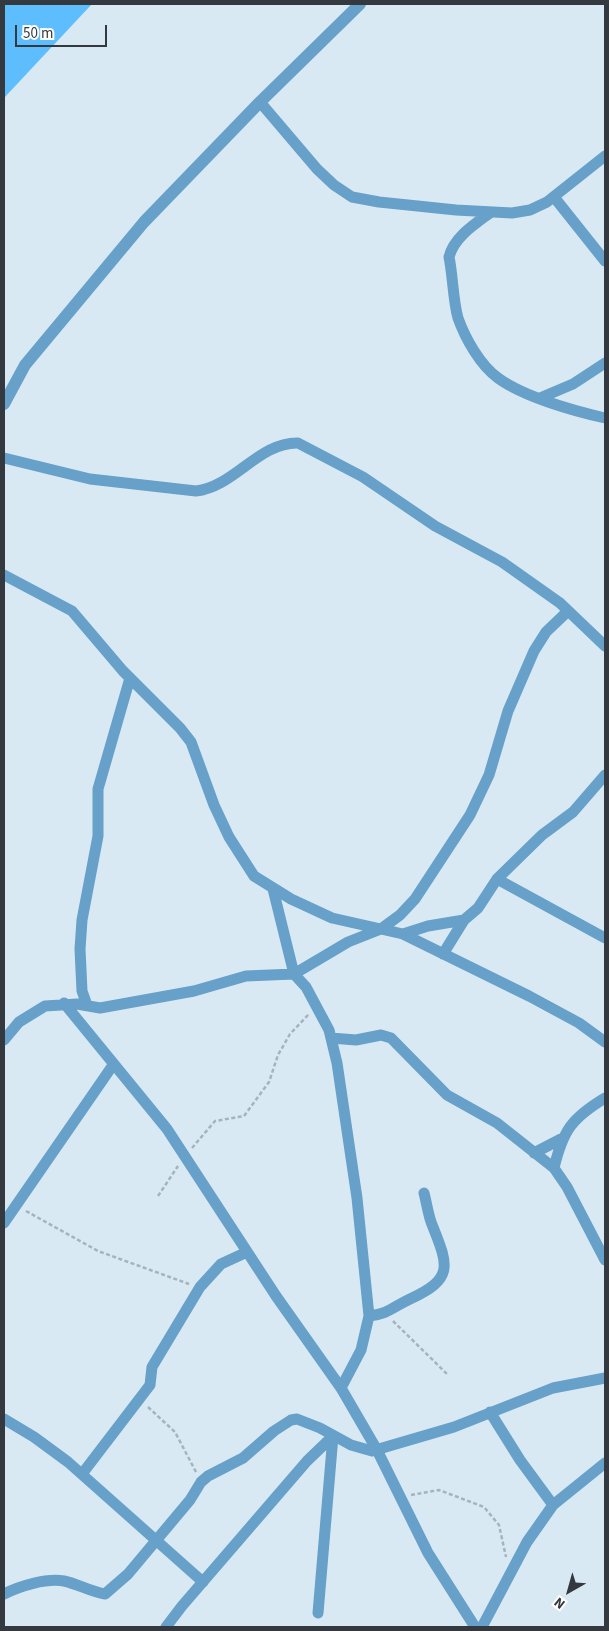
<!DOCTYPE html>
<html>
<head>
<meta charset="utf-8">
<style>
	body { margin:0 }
	#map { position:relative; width:609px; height:1631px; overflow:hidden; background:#d9e9f4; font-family:"Source Sans 3",sans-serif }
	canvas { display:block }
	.frame { position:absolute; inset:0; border:5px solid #33393e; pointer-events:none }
	.north { position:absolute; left:544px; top:1566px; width:50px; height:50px; -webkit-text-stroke:4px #fff; paint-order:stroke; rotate:218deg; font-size:14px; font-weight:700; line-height:20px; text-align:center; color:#33393e }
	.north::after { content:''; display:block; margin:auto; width:18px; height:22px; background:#33393e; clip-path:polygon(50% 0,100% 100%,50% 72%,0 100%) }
	.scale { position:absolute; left:15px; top:25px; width:92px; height:22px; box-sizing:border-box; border:2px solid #33393e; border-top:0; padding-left:6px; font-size:15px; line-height:18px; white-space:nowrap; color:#33393e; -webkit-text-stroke:4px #fff; paint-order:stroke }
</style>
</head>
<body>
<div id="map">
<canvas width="609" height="1631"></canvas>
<div class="frame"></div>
<div class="north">N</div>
<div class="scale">50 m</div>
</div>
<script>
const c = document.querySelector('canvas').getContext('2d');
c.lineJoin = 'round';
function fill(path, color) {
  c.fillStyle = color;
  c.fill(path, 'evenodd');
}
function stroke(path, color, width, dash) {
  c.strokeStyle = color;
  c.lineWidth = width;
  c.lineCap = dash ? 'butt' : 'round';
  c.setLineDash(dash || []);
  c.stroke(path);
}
const water = new Path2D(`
	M 4,4 L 92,4 L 4,98 Z`);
const path = new Path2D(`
	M 192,1148 L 215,1121 L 244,1116 L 269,1082 L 278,1055 L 290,1034 L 309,1014
	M 158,1196 L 178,1166
	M 26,1211 L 98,1251 L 189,1284
	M 393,1321 L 447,1374
	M 148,1407 L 175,1432 L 196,1472
	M 411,1495 L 439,1490 L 484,1507 L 499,1525 L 506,1557`);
const minor = new Path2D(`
	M 260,102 L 317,169 L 334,185 L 352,197 L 379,202 L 456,210 L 512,213 L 530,210 L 547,202 L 605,156
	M 554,197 L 605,261
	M 491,212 C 475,224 454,237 449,257 C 453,276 453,301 458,318 C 465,338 480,365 498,378 C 524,397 574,411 605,418
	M 540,398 L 573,384 L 605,363
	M 4,458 L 90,479 L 196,491 C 234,487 259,442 298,443 L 363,477 L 435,526 L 502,562 L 560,603 L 605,646
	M 4,575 L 72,611 L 123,671 L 180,728 L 191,742 L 214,805 L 229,837 L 254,876 L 291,899 L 332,918 L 403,934 L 529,996 L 579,1023 L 605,1042
	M 497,879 L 605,938
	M 273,889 L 294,974 L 306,987 L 329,1030 L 337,1063 L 357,1198 L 369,1316 L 361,1350 L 341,1388
	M 403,934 L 428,926 L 464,920
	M 443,954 L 464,920 L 478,908 L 497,879 L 542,835 L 573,812 L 605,775
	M 64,1003 L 167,1129 L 276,1296 L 341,1388 L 377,1450 L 428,1553 L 475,1627
	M 87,1005 L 82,991 L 80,949 L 82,920 L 98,836 L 98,789 L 130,678
	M 331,1038 L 356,1040 L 381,1035 L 391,1038 L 447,1095 L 497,1123 L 554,1168
	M 4,1040 L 19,1022 L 45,1006 L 77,1004 L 100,1008 L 194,991 L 246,976 L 294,974 L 348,942 L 381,929 L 400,915 L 415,899 L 470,815 L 489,775 L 508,711 L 534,651 L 546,632 L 568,611
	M 605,1098 C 572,1118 563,1130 554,1168 L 567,1187 L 605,1260
	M 534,1153 L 561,1139
	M 4,1223 L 113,1065
	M 369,1316 C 388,1314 393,1307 410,1299 C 453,1279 449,1267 433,1227 C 428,1216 427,1204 424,1193
	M 490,1412 L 520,1460 L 553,1505
	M 4,1419 L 34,1437 L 68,1462 L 203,1582
	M 82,1474 L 150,1385 L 152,1367 L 200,1287 L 221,1264 L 247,1252
	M 4,1594 C 20,1586 46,1578 64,1581 C 78,1584 91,1592 105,1594 L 128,1574 L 190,1500 L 201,1482 L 208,1476 L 243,1458 L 274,1431 L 291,1420 L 297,1419 L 320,1428 L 351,1445 L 372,1451 L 454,1427 L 553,1388 L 605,1378
	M 318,1613 L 333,1436
	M 166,1627 L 182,1606 L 307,1461 L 333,1436
	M 482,1627 L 527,1542 L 553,1505 L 605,1463`);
const tertiary = new Path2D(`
	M 4,404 L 25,365 L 144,222 L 260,102 L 360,4`);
fill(water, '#5ebdfc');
stroke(path, '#a6b3bd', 2.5, [4, 2.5]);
stroke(minor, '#67a0c8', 11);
stroke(tertiary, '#67a0c8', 12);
</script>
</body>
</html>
